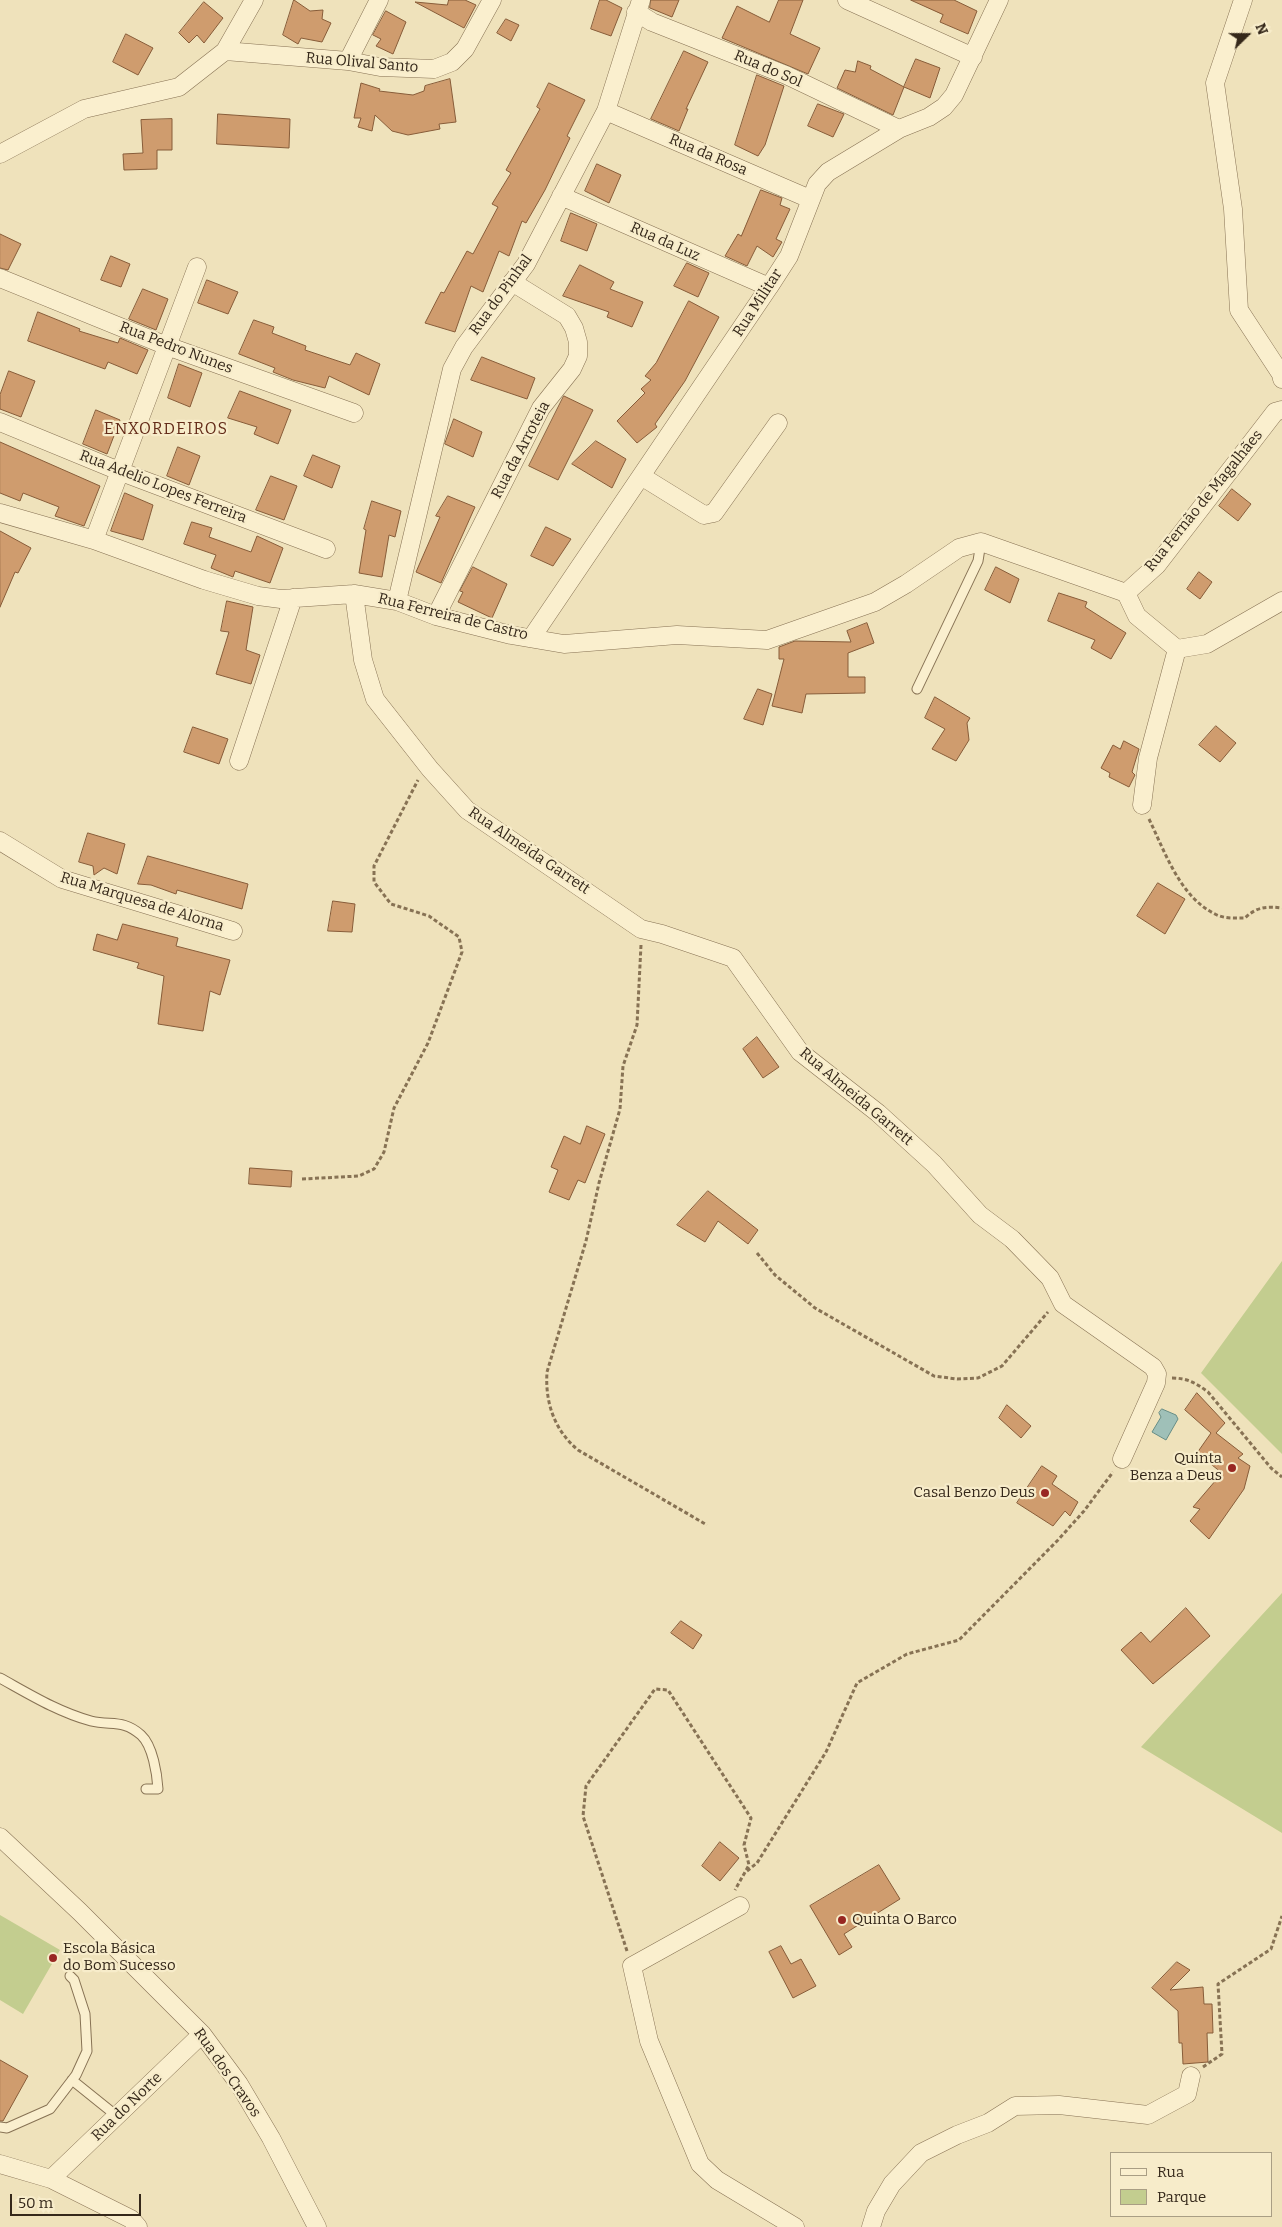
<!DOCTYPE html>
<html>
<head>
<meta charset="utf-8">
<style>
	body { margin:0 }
	#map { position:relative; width:1282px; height:2227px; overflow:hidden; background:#efe2bb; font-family:Bitter,serif }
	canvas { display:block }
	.legend { position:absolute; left:1110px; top:2152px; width:162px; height:65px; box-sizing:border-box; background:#f7ecca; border:1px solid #a99e84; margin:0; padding:6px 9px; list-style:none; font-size:15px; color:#35281a }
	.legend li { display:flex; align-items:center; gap:10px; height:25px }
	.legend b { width:25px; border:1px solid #a99e84 }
	.north { position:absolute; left:1222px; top:10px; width:50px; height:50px; -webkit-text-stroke:4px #f7ecca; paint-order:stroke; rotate:68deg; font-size:14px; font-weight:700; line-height:20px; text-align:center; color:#35281a }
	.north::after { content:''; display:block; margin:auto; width:18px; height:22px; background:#35281a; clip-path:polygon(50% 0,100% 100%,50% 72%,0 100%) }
	.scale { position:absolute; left:10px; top:2194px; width:131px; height:22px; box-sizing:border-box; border:2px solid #35281a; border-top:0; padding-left:6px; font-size:15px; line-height:18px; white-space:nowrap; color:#35281a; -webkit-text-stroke:4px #f7ecca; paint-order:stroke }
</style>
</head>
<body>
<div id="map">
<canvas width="1282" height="2227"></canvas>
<ul class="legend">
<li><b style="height:6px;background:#faefce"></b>Rua</li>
<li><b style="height:14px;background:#c3cd8f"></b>Parque</li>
</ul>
<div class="north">N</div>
<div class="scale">50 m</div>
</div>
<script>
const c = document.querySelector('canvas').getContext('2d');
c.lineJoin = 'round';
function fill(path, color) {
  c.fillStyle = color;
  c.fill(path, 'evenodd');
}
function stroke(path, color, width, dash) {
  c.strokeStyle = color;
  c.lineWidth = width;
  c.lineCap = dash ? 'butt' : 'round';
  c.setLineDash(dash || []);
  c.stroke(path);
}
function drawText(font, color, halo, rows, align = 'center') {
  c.font = font + ' Bitter,serif';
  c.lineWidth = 4.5;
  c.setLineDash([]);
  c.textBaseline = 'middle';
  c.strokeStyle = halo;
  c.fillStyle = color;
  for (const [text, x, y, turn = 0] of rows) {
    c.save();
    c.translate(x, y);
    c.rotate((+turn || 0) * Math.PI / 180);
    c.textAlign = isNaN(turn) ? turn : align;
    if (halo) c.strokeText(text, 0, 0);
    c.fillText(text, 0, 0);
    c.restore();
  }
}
const green = new Path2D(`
	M 1282,1261 L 1282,1454 L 1201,1373 Z
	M 1282,1593 L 1282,1833 L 1141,1747 Z
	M 0,1915 L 60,1950 L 23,2014 L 0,2000 Z`);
const water = new Path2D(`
	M 1162,1409 L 1176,1415 L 1178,1419 L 1166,1440 L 1152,1432 L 1161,1417 L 1159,1413 Z`);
const building = new Path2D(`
	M 294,0 L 310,11 L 323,10 L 322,19 L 331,23 L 322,42 L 301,38 L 298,44 L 283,35 Z
	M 449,0 L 465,0 L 476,5 L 464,28 L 415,2 L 447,5 Z
	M 600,0 L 606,0 L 622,8 L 611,36 L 591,29 Z
	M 651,0 L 679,0 L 672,17 L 650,8 Z
	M 779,0 L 803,0 L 790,34 L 820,48 L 808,74 L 722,38 L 737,6 L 769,22 Z
	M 911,0 L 954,0 L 977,11 L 968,34 L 940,22 L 943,15 Z
	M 204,2 L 223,18 L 204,43 L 197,35 L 189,43 L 179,33 Z
	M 386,11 L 406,22 L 393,54 L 376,46 L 381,39 L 373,35 Z
	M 506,19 L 519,25 L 511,41 L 497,33 Z
	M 126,34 L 153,48 L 138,75 L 113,62 Z
	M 684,51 L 708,62 L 686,109 L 688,109 L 679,131 L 651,119 Z
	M 916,59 L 940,68 L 930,98 L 904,87 Z
	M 858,61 L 871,66 L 870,69 L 904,87 L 893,115 L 837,88 L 845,70 L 855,72 Z
	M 757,75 L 784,86 L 765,145 L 758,156 L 735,145 Z
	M 450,79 L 456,122 L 439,124 L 440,129 L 408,135 L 392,131 L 375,115 L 372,131 L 358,127 L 361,118 L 354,118 L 361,83 L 380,89 L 379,91 L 413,95 L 424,91 L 425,86 Z
	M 549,83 L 585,100 L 567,136 L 570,138 L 545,190 L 526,223 L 522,221 L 509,256 L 499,251 L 483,292 L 471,286 L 455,332 L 425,323 L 441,292 L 444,293 L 467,251 L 473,254 L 498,207 L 492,204 L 511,173 L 506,170 L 540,109 L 537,107 Z
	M 818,104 L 844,114 L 833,137 L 808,126 Z
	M 218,114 L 290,119 L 289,148 L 217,144 Z
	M 172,119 L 172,150 L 157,150 L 157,169 L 124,170 L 123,154 L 143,153 L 141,120 Z
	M 597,164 L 621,175 L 609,203 L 585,191 Z
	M 761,190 L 782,198 L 780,205 L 790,209 L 776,239 L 782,242 L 773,257 L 757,246 L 747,266 L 725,256 L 738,234 L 741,236 Z
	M 571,213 L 597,224 L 587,251 L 561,241 Z
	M 0,234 L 21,244 L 8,270 L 0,268 Z
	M 111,256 L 130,264 L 121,287 L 101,280 Z
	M 687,263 L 709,273 L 698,297 L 674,286 Z
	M 580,265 L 614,282 L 610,289 L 643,302 L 632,327 L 607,317 L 609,312 L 563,296 Z
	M 207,280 L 238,292 L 228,314 L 198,303 Z
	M 143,289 L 168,299 L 156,330 L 129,319 Z
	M 689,301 L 719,317 L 685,381 L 655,424 L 657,427 L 637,443 L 617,421 L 645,393 L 641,389 L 651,380 L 645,376 L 656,363 Z
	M 38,312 L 80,329 L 79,331 L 118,343 L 120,338 L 148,350 L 137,374 L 108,362 L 105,369 L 28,341 Z
	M 254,320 L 274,327 L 272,333 L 306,346 L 305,350 L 350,365 L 356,353 L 380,364 L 369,395 L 329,376 L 325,388 L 293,380 L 273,372 L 275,368 L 239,354 Z
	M 482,357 L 535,378 L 527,399 L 471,380 Z
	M 179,364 L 202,373 L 190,407 L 168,398 Z
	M 9,371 L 35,381 L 21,417 L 0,409 L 0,395 Z
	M 240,391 L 291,410 L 278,444 L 254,434 L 257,427 L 228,418 Z
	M 564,396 L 593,410 L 558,480 L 529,466 Z
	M 96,410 L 120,420 L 107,454 L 83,444 Z
	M 454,419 L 482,432 L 473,457 L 445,444 Z
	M 596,441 L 626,459 L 612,488 L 572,464 Z
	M 0,442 L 100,486 L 84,526 L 55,516 L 59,507 L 23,493 L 20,501 L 0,493 Z
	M 178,447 L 200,456 L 189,485 L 167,476 Z
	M 313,455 L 340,466 L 332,488 L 304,476 Z
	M 271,476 L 297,486 L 284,520 L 256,510 Z
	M 1232,489 L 1251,504 L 1238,521 L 1219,506 Z
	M 125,493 L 153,505 L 143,540 L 111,531 Z
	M 448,496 L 475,507 L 441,583 L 416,572 L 440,517 L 436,516 Z
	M 372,501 L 401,511 L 395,537 L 389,535 L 382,577 L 359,573 L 366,530 L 364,529 Z
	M 192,522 L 212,528 L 209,537 L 251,552 L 257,536 L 283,548 L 270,583 L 235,571 L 233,577 L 211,568 L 216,555 L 184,544 Z
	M 546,527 L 571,539 L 553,566 L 531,556 Z
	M 0,531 L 31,548 L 18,573 L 15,572 L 0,607 Z
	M 473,567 L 507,584 L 492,618 L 458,602 L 463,592 L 460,591 Z
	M 996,567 L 1019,579 L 1010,603 L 985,590 Z
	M 1199,572 L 1212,582 L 1200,599 L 1187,589 Z
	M 1059,593 L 1087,602 L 1085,607 L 1126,633 L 1111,659 L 1091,648 L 1095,640 L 1048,621 Z
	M 227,601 L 253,607 L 246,650 L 260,655 L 251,684 L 216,674 L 229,632 L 221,631 Z
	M 867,623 L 874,643 L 848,653 L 848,677 L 865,677 L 865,693 L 806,694 L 802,713 L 772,706 L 784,659 L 779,659 L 779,647 L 795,641 L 851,642 L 847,631 Z
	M 758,689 L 772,694 L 763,725 L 744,719 Z
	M 935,697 L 970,718 L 967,723 L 969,740 L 956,761 L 932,749 L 945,729 L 925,718 Z
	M 1216,726 L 1236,743 L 1220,762 L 1199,745 Z
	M 193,727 L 228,739 L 219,764 L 184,752 Z
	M 1124,741 L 1139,749 L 1132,772 L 1135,775 L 1129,787 L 1109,777 L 1110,773 L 1101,768 L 1113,745 L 1120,749 Z
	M 88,833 L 125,844 L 117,874 L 104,868 L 94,875 L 93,866 L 79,862 Z
	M 148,856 L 248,884 L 242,909 L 177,890 L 176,894 L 151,885 L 138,884 Z
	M 1158,883 L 1185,899 L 1165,934 L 1137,916 Z
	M 333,901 L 355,904 L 352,932 L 328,931 Z
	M 123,924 L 178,938 L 176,946 L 230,960 L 220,995 L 210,991 L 203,1031 L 158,1024 L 164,976 L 137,968 L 139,963 L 93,950 L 97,934 L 117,940 Z
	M 757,1037 L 779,1067 L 763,1078 L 743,1049 Z
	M 587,1126 L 605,1134 L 585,1183 L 578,1180 L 569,1200 L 549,1192 L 558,1170 L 551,1167 L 564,1136 L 580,1144 Z
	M 250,1168 L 292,1171 L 291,1187 L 249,1184 Z
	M 708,1191 L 758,1230 L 748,1244 L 718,1221 L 705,1242 L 677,1225 Z
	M 1197,1393 L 1225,1423 L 1216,1433 L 1243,1454 L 1238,1458 L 1250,1466 L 1244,1489 L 1209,1539 L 1190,1521 L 1200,1509 L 1193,1507 L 1222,1473 L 1197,1453 L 1211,1433 L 1185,1410 Z
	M 1007,1405 L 1031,1426 L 1021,1438 L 999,1418 Z
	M 1042,1466 L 1057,1476 L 1052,1484 L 1078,1502 L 1070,1516 L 1065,1511 L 1053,1526 L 1017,1503 Z
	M 1186,1608 L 1210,1636 L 1153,1684 L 1121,1650 L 1141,1632 L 1150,1642 Z
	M 681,1621 L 702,1635 L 693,1649 L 671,1633 Z
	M 720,1842 L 739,1858 L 720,1881 L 702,1866 Z
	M 879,1865 L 900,1899 L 844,1934 L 852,1947 L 839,1955 L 810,1906 Z
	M 781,1946 L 791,1964 L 801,1959 L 816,1986 L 793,1998 L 769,1952 Z
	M 1177,1962 L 1190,1970 L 1170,1990 L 1203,1987 L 1204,2004 L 1212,2004 L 1213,2033 L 1207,2033 L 1208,2062 L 1183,2064 L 1182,2043 L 1179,2043 L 1178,2011 L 1152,1988 Z
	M 0,2060 L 28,2076 L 3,2121 L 0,2121 Z`);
const path = new Path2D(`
	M 1149,819 C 1165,852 1180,897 1215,914 C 1224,919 1235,918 1245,918 C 1256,907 1267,906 1282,908
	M 641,945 L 637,1025 L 623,1066 L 620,1109 L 599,1183 L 586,1241 L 547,1372 C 545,1402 554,1430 578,1450 L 707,1525
	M 302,1179 L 359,1176 L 374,1169 L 384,1152 L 394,1108 L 428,1043 L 462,952 L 459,937 L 429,916 L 391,904 L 374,882 L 374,866 L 418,780
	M 757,1253 L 775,1275 L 815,1308 L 934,1376 L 957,1379 L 978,1378 L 1002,1366 L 1048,1312
	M 1172,1378 C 1187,1378 1196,1383 1208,1392 L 1271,1468 L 1282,1477
	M 747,1871 L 757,1863 L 826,1752 L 857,1683 L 907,1654 L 959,1640 L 1058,1540 L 1084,1511 L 1113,1472
	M 627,1951 L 583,1816 L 586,1786 L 655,1689 L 668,1690 L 751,1818 L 744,1845 L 749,1865 L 735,1890
	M 1203,2067 L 1222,2054 L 1218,1984 L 1271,1949 L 1282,1916`);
const service = new Path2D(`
	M 917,689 L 978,561 L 981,542
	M 0,1678 C 29,1694 58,1712 91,1721 C 111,1726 123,1719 141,1735 C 153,1746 157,1774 158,1789 L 146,1789
	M 72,2080 L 118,2117
	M 0,2127 L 7,2128 L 50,2109 L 76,2075 L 87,2051 L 85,2014 L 74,1980 L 70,1976`);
const minor = new Path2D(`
	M 847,0 L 973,57
	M 1243,0 L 1215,83 L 1233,209 L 1239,310 L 1281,374 L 1282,379
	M 636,12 L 652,22 L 786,75 L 899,129
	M 225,51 L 348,61 L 380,67 L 434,69 L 452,62 L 465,49 L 492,0
	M 348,61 L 379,0
	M 606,111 L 810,199
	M 0,154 L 84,109 L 179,87 L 225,51 L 254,0
	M 561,196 L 769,287
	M 0,278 L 167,346 L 354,413
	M 0,422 L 119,471 L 326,549
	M 641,476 L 704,515 L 714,513 L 778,423
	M 0,513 L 94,540 L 204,580 L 258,596 L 281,599 L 354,594 L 397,601 L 436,616 L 511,635 L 564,644 L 677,635 L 767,640 L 875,602 L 906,584 L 959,548 L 981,542 L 1126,593
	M 94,540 L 197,267
	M 1126,593 L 1157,565 L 1275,412 L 1282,410
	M 1126,593 L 1137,616 L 1177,649 L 1207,644 L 1282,601
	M 354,594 L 363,660 L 375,699 L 430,769 L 467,810 L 641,929 L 662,934 L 733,958 L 800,1052 L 878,1113 L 934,1164 L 980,1215 L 1012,1239 L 1050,1278 L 1063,1304 L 1153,1367 L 1157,1374 L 1156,1383 L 1122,1459
	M 397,601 L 452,369 L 464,347 L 526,264 L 606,111 L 641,0
	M 436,616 L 541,408 L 572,369 L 578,356 L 578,342 L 574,328 L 567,316 L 512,282
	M 532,637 L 769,287 L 789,256 L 817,184 L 828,172 L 899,129 L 929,117 L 944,107 L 954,95 L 999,0
	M 239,761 L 293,598
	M 1142,805 L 1148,758 L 1177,649
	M 0,841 L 62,879 L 233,931
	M 0,1837 L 80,1912 L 202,2034 L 239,2084 L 271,2138 L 317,2227
	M 740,1906 L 632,1966 L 649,2041 L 700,2164 L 717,2180 L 795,2227
	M 0,2164 L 51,2179 L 131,2219 L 138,2227
	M 51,2179 L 202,2034
	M 871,2227 L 876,2211 L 892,2184 L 921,2153 L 957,2135 L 988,2123 L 1015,2106 L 1059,2105 L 1148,2115 L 1187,2094 L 1191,2076`);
const markers = [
	[1232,1468,5,"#982722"],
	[1045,1493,5,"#982722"],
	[842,1920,5,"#982722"],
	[53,1958,5,"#982722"]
];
const streetNames = [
	["Rua Olival Santo",362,63,5],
	["Rua do Sol",768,69,23],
	["Rua da Rosa",708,155,23],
	["Rua da Luz",665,242,24],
	["Rua do Pinhal",501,295,-54],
	["Rua Militar",758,303,-57],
	["Rua Pedro Nunes",176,348,21],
	["Rua da Arroteia",521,450,-62],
	["Rua Adelio Lopes Ferreira",163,487,21],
	["Rua Fernão de Magalhães",1204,501,-51],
	["Rua Ferreira de Castro",453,617,14],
	["Rua Almeida Garrett",529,851,34],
	["Rua Marquesa de Alorna",142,902,17],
	["Rua Almeida Garrett",856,1097,40],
	["Rua dos Cravos",227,2073,55],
	["Rua do Norte",127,2107,-44]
];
const poiNames = [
	["Quinta",1222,1459],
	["Benza a Deus",1222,1476],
	["Casal Benzo Deus",1035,1493],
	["Quinta O Barco",852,1920,"left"],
	["Escola Básica",63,1949,"left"],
	["do Bom Sucesso",63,1966,"left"]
];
const neighbourhoodNames = [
	["ENXORDEIROS",166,430]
];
fill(green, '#c3cd8f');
fill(water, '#9fc0b8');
stroke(water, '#678d86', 1);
fill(building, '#cf9c6e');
stroke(building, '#875c39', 1);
stroke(service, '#877254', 11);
stroke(minor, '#877254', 19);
stroke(path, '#877254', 3, [4, 2.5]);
stroke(service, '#faefce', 9);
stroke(minor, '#faefce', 18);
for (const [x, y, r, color] of markers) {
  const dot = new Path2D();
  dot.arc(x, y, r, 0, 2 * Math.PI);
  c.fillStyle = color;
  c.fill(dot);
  stroke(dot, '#f7ecca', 2);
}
drawText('15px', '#35281a', '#f7ecca', streetNames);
drawText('15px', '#35281a', '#f7ecca', poiNames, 'right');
c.letterSpacing = '1px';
drawText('16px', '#632b18', '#f7ecca', neighbourhoodNames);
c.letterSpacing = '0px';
</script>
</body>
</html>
